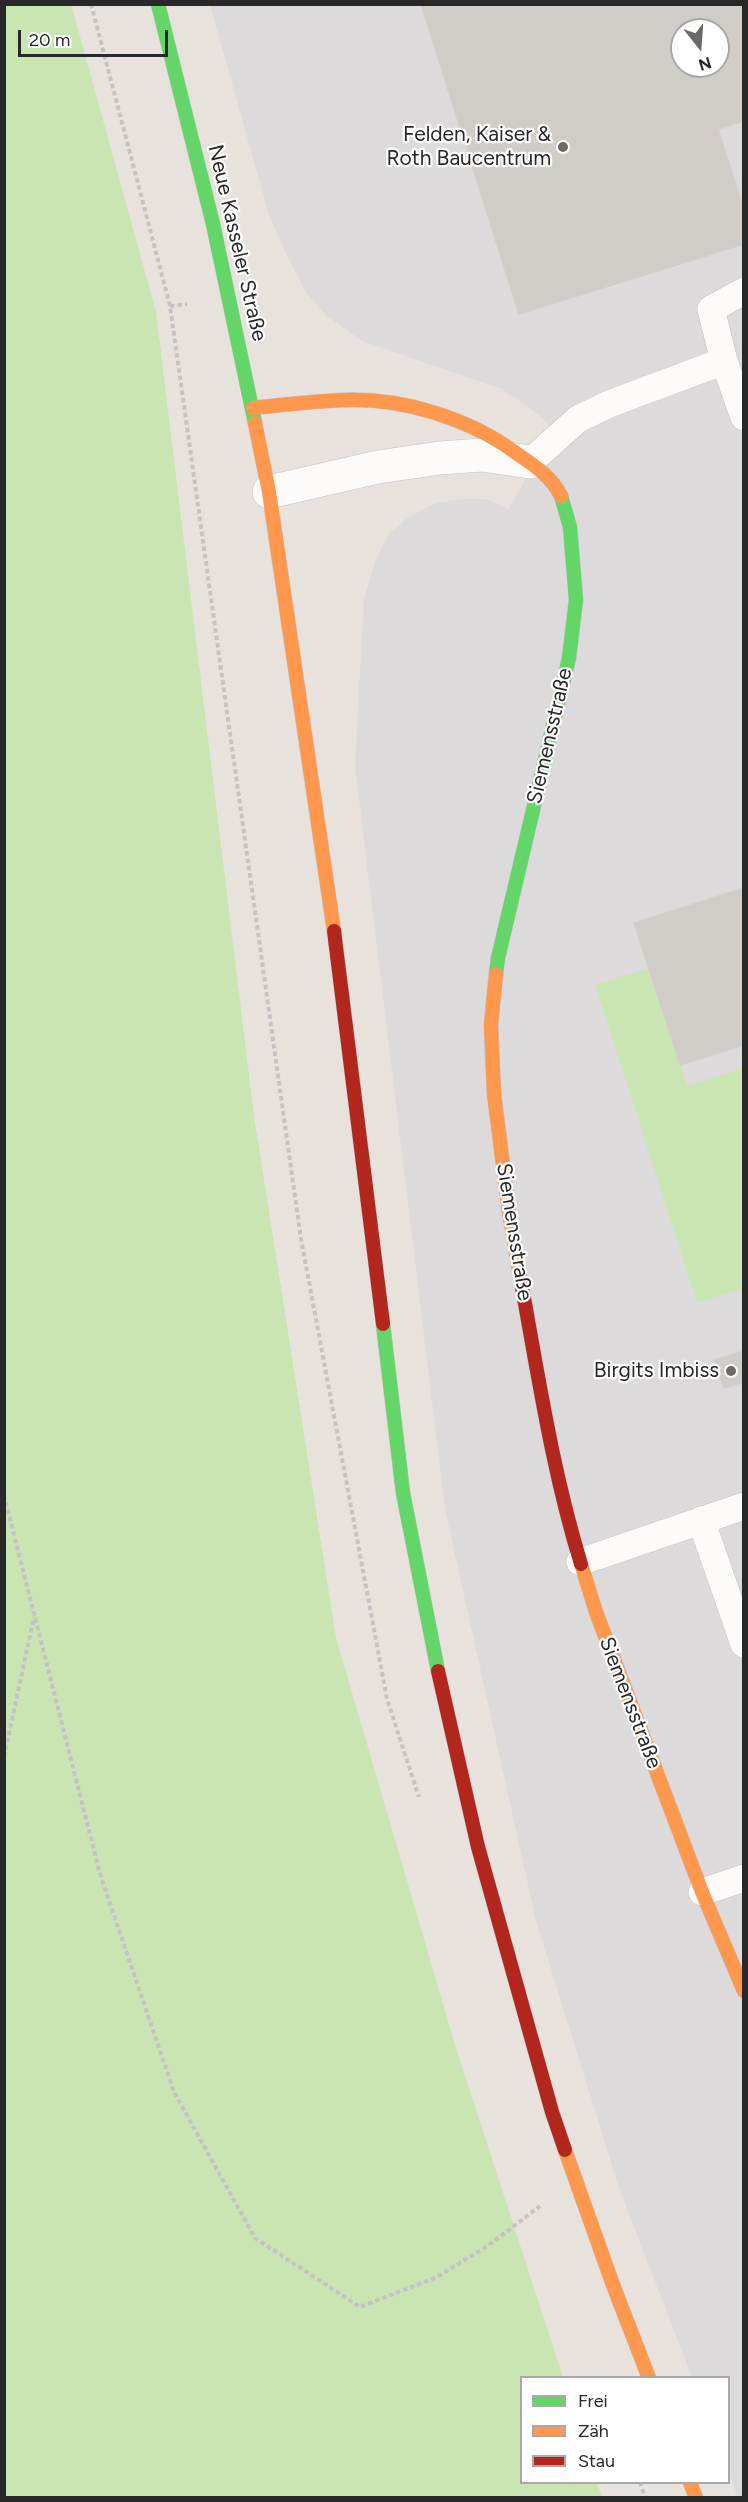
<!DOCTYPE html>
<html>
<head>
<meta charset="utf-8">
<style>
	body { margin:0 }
	#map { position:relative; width:748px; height:2502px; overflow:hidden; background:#e8e2dc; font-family:Figtree,sans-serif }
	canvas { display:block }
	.frame { position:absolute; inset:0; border:6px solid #282828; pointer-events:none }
	.legend { position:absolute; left:520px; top:2376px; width:210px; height:108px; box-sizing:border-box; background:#fff; border:2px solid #a9a9a9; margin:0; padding:8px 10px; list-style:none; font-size:18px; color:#282828 }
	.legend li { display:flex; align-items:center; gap:12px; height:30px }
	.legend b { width:30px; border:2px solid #a9a9a9 }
	.north { position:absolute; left:670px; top:18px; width:60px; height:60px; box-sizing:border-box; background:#fff; border:2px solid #a9a9a9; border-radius:50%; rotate:163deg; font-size:16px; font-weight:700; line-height:24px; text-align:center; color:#282828 }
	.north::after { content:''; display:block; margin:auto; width:21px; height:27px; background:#6b6967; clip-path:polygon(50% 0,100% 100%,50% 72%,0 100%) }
	.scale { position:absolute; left:18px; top:30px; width:150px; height:27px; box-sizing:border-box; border:3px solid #282828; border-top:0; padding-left:8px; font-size:18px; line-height:21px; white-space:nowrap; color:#282828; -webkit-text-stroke:4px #fff; paint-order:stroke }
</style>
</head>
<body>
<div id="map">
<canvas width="748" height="2502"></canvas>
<div class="frame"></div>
<ul class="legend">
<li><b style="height:8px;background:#63d668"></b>Frei</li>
<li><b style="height:8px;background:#ff974d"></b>Zäh</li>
<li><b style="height:8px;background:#b3261e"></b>Stau</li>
</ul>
<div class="north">N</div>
<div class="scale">20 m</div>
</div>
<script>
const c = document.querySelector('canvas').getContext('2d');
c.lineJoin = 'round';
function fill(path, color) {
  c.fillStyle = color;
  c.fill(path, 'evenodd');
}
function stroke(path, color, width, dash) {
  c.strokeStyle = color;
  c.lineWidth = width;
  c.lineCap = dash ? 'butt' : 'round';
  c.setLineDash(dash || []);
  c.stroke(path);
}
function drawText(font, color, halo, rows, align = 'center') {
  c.font = font + ' Figtree,sans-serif';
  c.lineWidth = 4.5;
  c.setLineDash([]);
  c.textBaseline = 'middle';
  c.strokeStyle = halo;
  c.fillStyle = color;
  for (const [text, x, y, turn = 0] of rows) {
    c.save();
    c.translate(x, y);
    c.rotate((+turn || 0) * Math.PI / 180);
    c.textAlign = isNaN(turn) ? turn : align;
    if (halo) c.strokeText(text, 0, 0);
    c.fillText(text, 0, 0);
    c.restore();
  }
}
const industrial = new Path2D(`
	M 210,5 L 743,5 L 743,2497 L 738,2497 L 729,2473 L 728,2378 L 692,2377 L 620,2191 L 536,1921 L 445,1509 L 355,766 L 364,599 L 375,561 L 388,535 L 406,519 L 436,503 L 463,499 L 486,499 L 509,509 L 553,429 L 539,415 L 502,389 L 362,341 L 326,315 L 307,294 L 287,256 L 269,215 ZM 682,30 L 718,30 L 718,66 L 682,66 Z`);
const green = new Path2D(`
	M 71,4 L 156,312 L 254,1116 L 336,1638 L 455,2045 L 563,2377 L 522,2378 L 522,2482 L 597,2483 L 602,2497 L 5,2497 L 4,5 Z
	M 649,968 L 687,1086 L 743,1068 L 743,1288 L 697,1303 L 595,985 Z`);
const building = new Path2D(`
	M 421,4 L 744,4 L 744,121 L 603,166 L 638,277 L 519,314 ZM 682,30 L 718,30 L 718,66 L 682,66 Z
	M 718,129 L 744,210 L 744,244 L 638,277 L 603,166 Z
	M 744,888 L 744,1045 L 680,1065 L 634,923 Z
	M 744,1351 L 744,1382 L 724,1388 L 714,1360 Z`);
const path = new Path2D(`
	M 91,4 L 170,306 L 301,1239 L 387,1699 L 419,1797
	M 170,306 L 187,304
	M 4,1495 L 100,1874 L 174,2092 L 255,2238 L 360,2307 L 437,2277 L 489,2245 L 540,2206
	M 4,1757 L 34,1617
	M 640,2482 L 645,2498`);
const lane = new Path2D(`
	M 744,291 L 711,309 L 724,361 L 744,417
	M 530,462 L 578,419 L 609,404 L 724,361
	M 701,1520 L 744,1644
	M 580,1562 L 744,1506
	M 702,1892 L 744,1878`);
const street = new Path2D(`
	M 269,492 L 378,467 L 440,458 L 482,455 L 530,462`);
const fast = new Path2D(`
	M 158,4 L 213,224 L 255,423
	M 496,974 L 498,958 L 569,658 L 576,600 L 570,527 L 561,496
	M 383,1324 L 403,1493 L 438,1671`);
const slow = new Path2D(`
	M 253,408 C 283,405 314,401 344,400 C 403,398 468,418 516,453 C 535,466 551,476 561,496
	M 255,423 L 269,492 L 334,931
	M 496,974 L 491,1025 L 494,1094 L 509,1212 L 522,1287
	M 581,1564 L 596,1612 L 702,1892 L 744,1991
	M 565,2150 L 613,2285 L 649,2378
	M 690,2482 L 696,2498`);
const jam = new Path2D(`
	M 334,931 L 383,1324
	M 522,1287 C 539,1380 553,1473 581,1564
	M 438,1671 L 478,1847 L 552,2112 L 565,2150`);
const markers = [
	[563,147,6,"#6b6967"],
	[731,1371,6,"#6b6967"]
];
const poiNames = [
	["Felden, Kaiser &",551,135],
	["Roth Baucentrum",551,159],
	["Birgits Imbiss",719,1371]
];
const streetNames = [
	["Neue Kasseler Straße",237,243,77],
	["Siemensstraße",550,736,-77],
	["Siemensstraße",514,1232,81],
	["Siemensstraße",630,1703,69]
];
fill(industrial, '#dddadc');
fill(green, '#c9e5b2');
fill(building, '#d0ccc8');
stroke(building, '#d2cec9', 1.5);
stroke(lane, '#c4c2c3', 28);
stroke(street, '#c4c2c3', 34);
stroke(fast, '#c4c2c3', 15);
stroke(slow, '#c4c2c3', 15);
stroke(jam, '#c4c2c3', 15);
stroke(path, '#c4c3c3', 4, [4.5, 3]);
stroke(lane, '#fcfbfa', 27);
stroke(street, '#fcfbfa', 33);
stroke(fast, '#63d668', 14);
stroke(slow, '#ff974d', 14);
stroke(jam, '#b3261e', 14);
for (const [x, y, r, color] of markers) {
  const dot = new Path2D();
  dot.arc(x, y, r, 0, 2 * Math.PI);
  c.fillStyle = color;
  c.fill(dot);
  stroke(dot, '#fff', 2);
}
drawText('21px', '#282828', '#fff', poiNames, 'right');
drawText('21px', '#282828', '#fff', streetNames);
</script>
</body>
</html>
